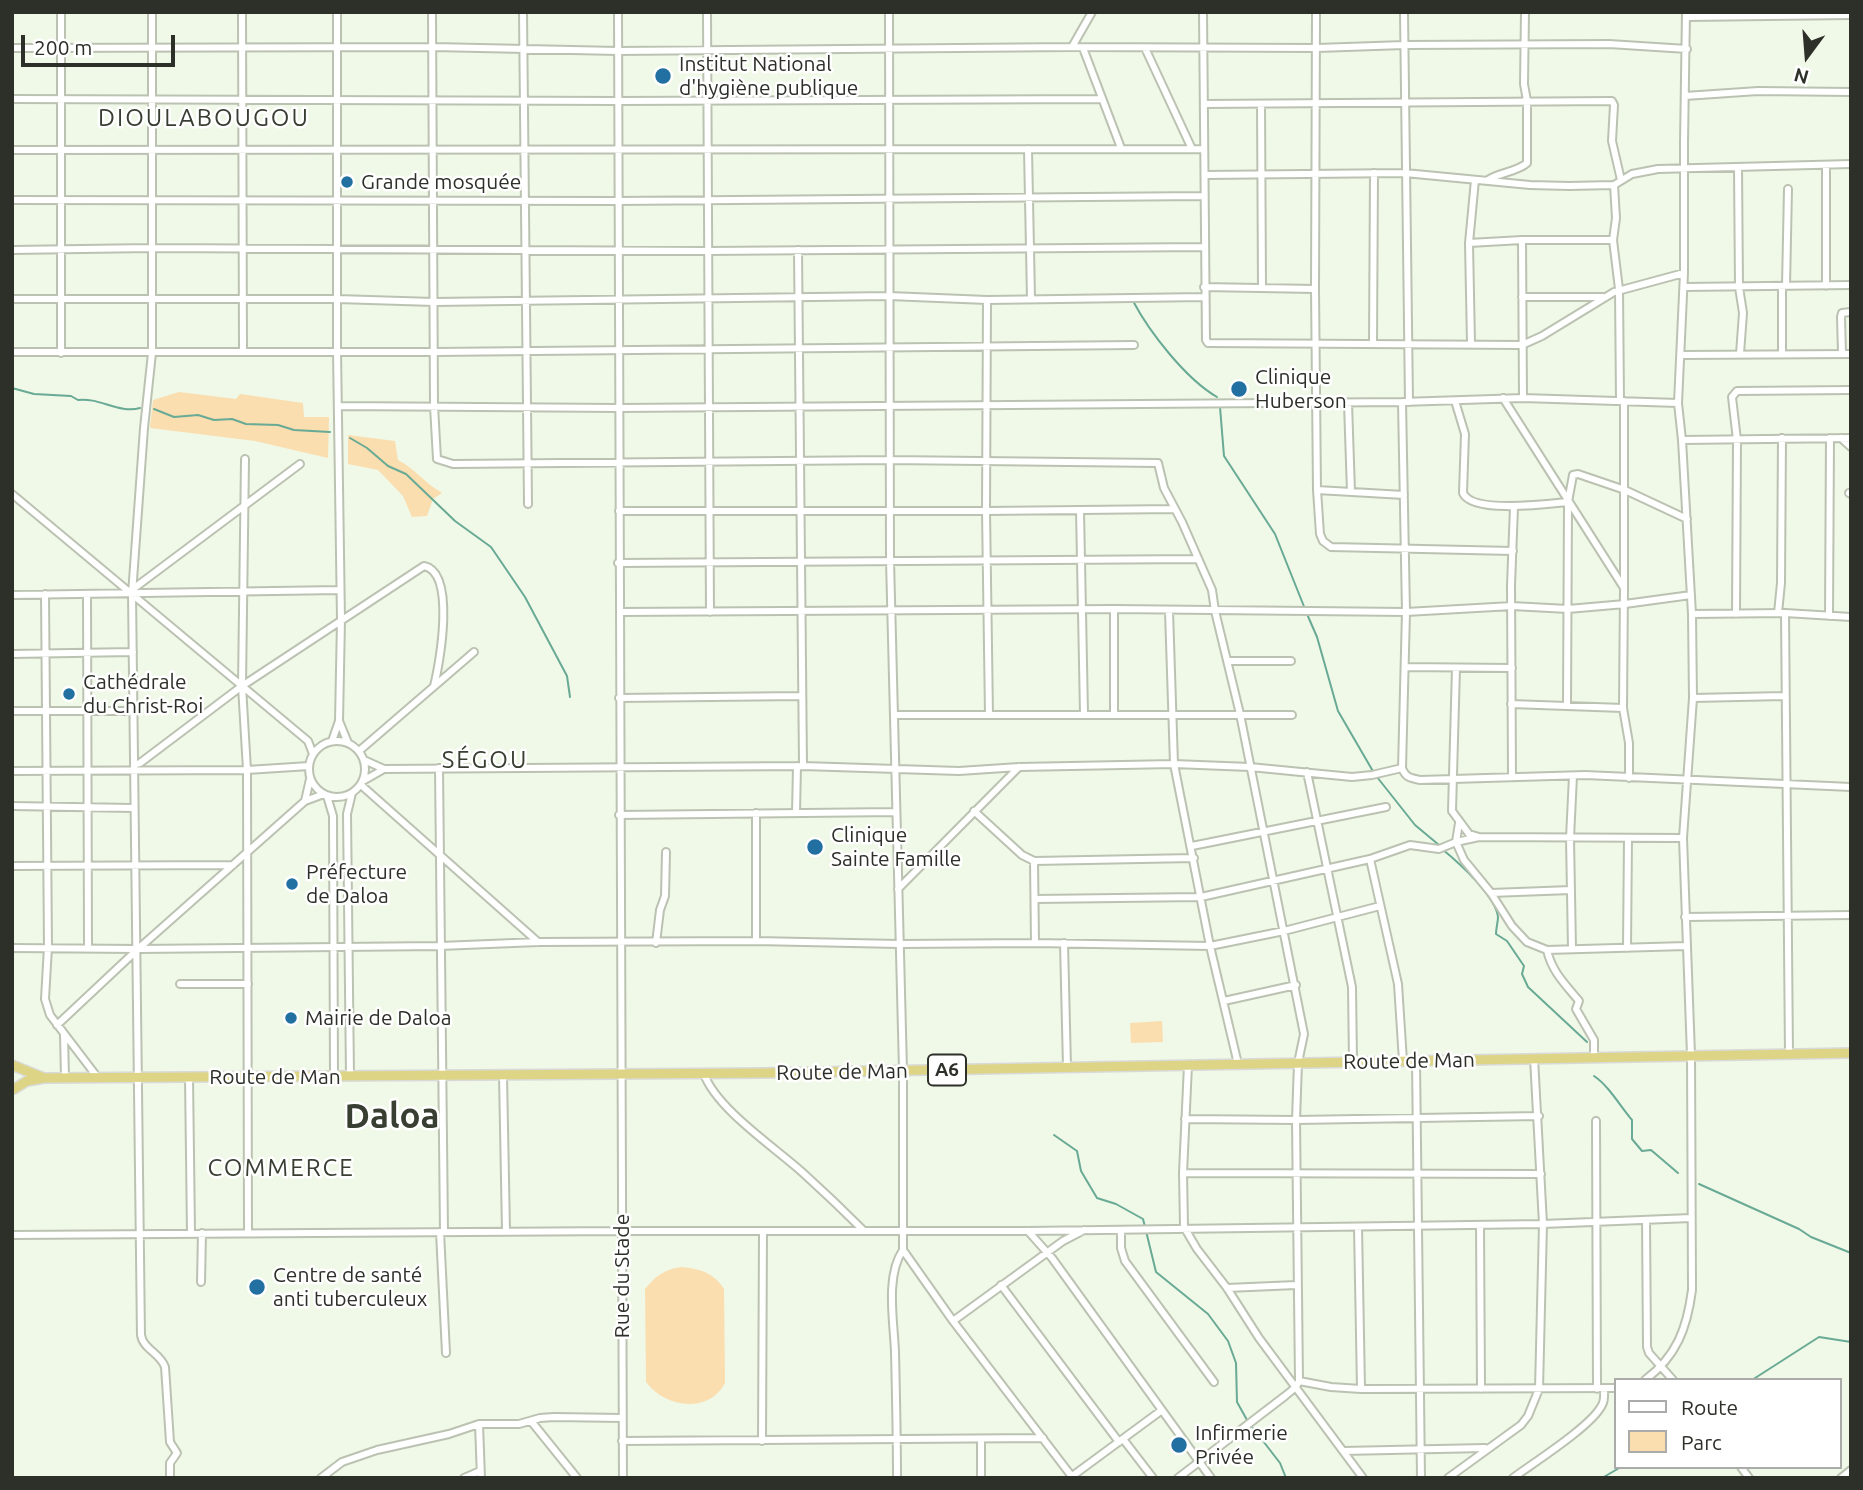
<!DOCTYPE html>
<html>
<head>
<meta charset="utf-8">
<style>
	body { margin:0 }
	#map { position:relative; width:1863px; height:1490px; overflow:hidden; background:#f0f8e7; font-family:Ubuntu,sans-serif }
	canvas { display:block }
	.frame { position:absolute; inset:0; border:14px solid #2d2f29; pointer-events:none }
	.legend { position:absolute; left:1614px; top:1378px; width:228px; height:91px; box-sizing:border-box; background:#fff; border:2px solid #abaca9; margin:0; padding:9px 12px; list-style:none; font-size:21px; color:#2d2f29 }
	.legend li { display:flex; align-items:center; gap:14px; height:35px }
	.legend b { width:35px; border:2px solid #abaca9 }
	.north { position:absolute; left:1772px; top:21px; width:70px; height:70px; -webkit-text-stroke:5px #fff; paint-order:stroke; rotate:196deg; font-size:19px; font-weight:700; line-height:28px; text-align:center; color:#2d2f29 }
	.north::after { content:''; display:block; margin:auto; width:24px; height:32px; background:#2d2f29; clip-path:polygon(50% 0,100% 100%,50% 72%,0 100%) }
	.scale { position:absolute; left:21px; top:35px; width:154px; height:32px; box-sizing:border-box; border:4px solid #2d2f29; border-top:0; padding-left:9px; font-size:21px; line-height:24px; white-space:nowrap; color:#2d2f29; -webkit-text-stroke:5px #fff; paint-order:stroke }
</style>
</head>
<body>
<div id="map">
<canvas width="1863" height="1490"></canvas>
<div class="frame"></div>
<ul class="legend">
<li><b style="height:9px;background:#fff"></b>Route</li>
<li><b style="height:19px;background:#fadeaf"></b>Parc</li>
</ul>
<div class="north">N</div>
<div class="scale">200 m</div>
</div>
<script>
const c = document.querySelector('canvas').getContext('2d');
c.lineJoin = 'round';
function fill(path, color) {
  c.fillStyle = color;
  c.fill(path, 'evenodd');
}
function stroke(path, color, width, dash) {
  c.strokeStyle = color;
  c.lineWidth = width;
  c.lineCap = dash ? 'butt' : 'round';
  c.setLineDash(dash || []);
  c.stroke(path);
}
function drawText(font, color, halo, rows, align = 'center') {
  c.font = font + ' Ubuntu,sans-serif';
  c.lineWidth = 5;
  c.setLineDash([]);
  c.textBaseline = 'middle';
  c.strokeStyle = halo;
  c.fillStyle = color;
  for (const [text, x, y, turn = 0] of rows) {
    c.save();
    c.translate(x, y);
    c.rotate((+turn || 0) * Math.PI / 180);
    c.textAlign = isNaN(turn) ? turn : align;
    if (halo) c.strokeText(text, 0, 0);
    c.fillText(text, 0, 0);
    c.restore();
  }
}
const green = new Path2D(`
	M 179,392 L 236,399 L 240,394 L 303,403 L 304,417 L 329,417 L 328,458 L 255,441 L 150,428 L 153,400 Z
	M 348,435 L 395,441 L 398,460 C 415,469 425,483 442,493 L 433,499 L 427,516 L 412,517 L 403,496 L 378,470 L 348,464 Z
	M 1162,1021 L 1163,1042 L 1131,1043 L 1130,1023 Z
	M 682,1267 C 700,1269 714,1273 724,1289 L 725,1383 C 708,1415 664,1407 646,1382 L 645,1289 C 656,1276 664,1269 682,1267 Z`);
const stream = new Path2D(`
	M 1133,301 C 1150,333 1186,379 1217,397
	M 12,388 L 34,394 L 71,396 L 78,400 C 99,397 119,414 140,408
	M 1220,407 L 1224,456 L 1275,534 L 1305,609
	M 154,409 L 174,417 L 198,415 L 214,420 L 232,419 L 246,424 L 278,425 L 294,430 L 330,432
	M 350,438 L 367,448 L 388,466 L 406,474 L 455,521 L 491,547 L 525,597 L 567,676 L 570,697
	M 1307,614 L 1317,637 L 1338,711 L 1374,773
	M 1377,777 L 1415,825 L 1439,845
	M 1442,849 C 1458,862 1496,896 1498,917 C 1498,922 1496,928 1496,934 L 1507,941 L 1524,966 L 1522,974 L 1528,987 L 1587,1042
	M 1594,1076 C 1609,1086 1620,1106 1632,1120 L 1632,1139 L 1642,1151 L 1651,1150 L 1678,1173
	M 1054,1135 L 1077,1151 L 1081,1171 L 1097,1198 L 1116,1204 L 1143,1219 L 1145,1227
	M 1699,1184 L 1799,1229 L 1811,1237 L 1851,1253
	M 1146,1231 L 1156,1272 L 1208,1314 L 1228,1341 L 1236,1363 L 1237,1402 L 1247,1420
	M 1752,1380 L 1819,1337 L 1851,1342
	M 1253,1428 L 1280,1463 L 1286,1478
	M 1602,1478 L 1621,1467`);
const minor = new Path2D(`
	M 152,12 L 152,353 L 144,428 L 132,594 L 141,1335 C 143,1349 160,1353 165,1367 L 170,1442 L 177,1453 L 170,1463 L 170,1478
	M 242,12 L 243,351
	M 432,12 L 434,406 L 437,459 L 453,464 L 890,460 L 1158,463 L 1164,488 L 1182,522 L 1212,590 L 1215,611 L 1240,714 L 1304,1034 L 1298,1063 L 1296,1120 L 1299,1381 L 1296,1387 L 1285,1396 L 1178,1478
	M 523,12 L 528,504
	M 618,12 L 623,1478
	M 707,12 L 710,612
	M 889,12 L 890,560 L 903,1070 L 903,1250 L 953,1321 L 1073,1478
	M 1203,12 L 1206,340 L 1208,343 L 1522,345 L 1542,336 L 1614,292 L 1684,273
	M 1316,12 L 1315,289 L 1317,490 L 1320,534 L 1323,541 L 1331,547 L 1513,551
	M 1404,12 L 1409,402
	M 1687,17 L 1851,15
	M 1072,47 L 1092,12
	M 12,48 L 433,47 L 618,51 L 1072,47 L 1317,48 L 1404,45 L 1609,44 L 1687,49
	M 1083,48 L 1121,148
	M 1145,48 L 1192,149
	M 1685,96 L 1758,91 L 1851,92
	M 12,99 L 619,101 L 1102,99
	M 1204,104 L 1612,101 L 1614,105 L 1612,141 L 1621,180
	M 1261,104 L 1262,288
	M 1028,149 L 1031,299
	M 12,150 L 1204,149
	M 1826,165 L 1826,286
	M 1738,168 L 1739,287 L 1743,313 L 1740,354
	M 1205,175 L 1405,173 L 1530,185 L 1569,186 L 1614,185 L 1632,174 L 1658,169 L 1851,164
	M 1488,180 C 1500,172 1517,172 1527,163 L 1527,101 L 1524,84 L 1525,12
	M 1614,185 L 1616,218 L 1613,240 L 1619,289 L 1620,401
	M 12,200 L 618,201 L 1204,196
	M 1522,240 L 1523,398
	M 1469,243 L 1522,240 L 1613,240
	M 12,250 L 152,248 L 708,251 L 1204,247
	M 798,250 L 803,766
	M 1786,286 L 1788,189
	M 1204,287 L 1315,289
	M 1684,287 L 1851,285
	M 1522,297 L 1603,297
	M 12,299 L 337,299 L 434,302 L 889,296 L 987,300 L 1205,297
	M 987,300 L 986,511 L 989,715
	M 1373,344 L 1374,173
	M 1471,344 L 1469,243 L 1475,180
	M 12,352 L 435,352 L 1134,345
	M 61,353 L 61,12
	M 1842,353 L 1841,317 L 1842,313 L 1851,312
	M 1782,354 L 1782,286
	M 1681,355 L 1851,354
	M 1503,398 L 1624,588 L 1623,708 L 1629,743 L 1629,778
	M 1455,401 L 1465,434 L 1463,493 C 1472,514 1548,504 1568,502
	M 1402,402 L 1406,612 L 1402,768 C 1405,777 1410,778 1420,780 L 1585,775 L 1851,787
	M 1348,403 L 1351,492
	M 339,406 L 619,408 L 1402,402 L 1523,398 L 1678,403
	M 1841,438 L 1851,447
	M 1682,440 L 1851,438
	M 245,459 L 242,686 L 247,770 L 248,1233
	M 1317,490 L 1404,495
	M 1849,493 L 1851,494
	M 12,494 L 308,741 L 313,754
	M 1080,510 L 1084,714
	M 619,511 L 986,511 L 1175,509
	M 618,563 L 1198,559
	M 1624,588 L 1624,401
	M 133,589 L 300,464
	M 45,594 L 48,947 L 45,999 L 50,1015 L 98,1078
	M 87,594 L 88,948
	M 12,595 L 340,590
	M 1114,609 L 1114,714
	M 1169,611 L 1174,764 L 1210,946 L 1238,1064
	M 620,612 L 1114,609 L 1406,612 L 1512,606 L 1568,609 L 1625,604 L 1691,595
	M 1778,613 L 1781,583 L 1782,438
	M 1785,613 L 1789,1054
	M 1692,614 L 1785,613 L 1851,617
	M 1736,614 L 1737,440 L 1732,397 L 1737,391 L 1851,390
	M 1829,616 L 1830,438
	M 12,654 L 133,652
	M 1228,661 L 1291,661
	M 1405,667 L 1512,668
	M 1456,668 L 1452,811 L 1469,834 L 1479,837 L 1683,838
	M 619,698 L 802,696
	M 1693,698 L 1784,696
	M 1511,704 L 1623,708
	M 1567,706 L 1568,502 L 1573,475 L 1578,474 L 1625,490 L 1687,519
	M 12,711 L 133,711
	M 894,715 L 1292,715
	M 339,721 L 348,743
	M309 769a28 28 0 1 1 56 0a28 28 0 1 1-56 0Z
	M 332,741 L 339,721 L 341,620 L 337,351 L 337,12
	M 359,751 L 474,652
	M 364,760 L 384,769 L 803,766 L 959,771 L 1019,767 L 1174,764 L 1250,767 L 1352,777 L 1372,775 L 1402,768
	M 134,765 L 140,763 L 242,686 L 424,566 C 456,572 440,662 434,686
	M 439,768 L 444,1232
	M 12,771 L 247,770 L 309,766
	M 1307,772 L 1352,987 L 1353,1062
	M 1512,777 L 1511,585 L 1514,507
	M 363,781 L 384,769
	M 361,785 L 538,942
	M 327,796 L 333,816 L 334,1077
	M 305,801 L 310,779
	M 12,806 L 134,808
	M 974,811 L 1022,855 L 1034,861 L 1194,858
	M 756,813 L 756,941
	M 796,813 L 797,766
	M 619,815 L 896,812
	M 1459,823 L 1456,842 L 1464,860 L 1491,893 L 1512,926 L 1527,942 L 1547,950 C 1552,972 1565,984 1579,1001 L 1576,1009 L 1594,1040 L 1594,1057
	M 1192,846 L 1386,807
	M 1370,859 L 1398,984 L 1403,1061
	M 1034,861 L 1035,943
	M 12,866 L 233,865
	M 898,889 L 1019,767
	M 1491,893 L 1571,890
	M 1035,899 L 1201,897 L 1370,859 L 1410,845 L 1439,849 L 1456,842 L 1479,837
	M 1685,917 L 1851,915
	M 656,943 L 660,910 L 665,896 L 666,852
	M 1064,943 L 1067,1067
	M 12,948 L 138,949 L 440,946 L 538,942 L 756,941 L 899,944 L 1035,943 L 1210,946 L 1284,931 L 1380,906
	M 1627,948 L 1628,838
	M 1572,949 L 1570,838 L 1573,776
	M 1547,950 L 1686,946
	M 180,984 L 248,984
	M 1224,1001 L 1296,985
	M 57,1025 L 138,949 L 305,801 L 324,794
	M 64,1035 L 65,1078
	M 1416,1060 L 1421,1478
	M 1188,1065 L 1183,1173 L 1184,1227 L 1197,1249 L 1227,1288 L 1259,1338 L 1363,1478
	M 704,1074 C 717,1109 773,1146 802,1172 C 823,1191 844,1211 864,1231
	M 503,1075 L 506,1231
	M 350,1076 L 347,814 L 352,793
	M 189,1077 L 191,1233
	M 1185,1119 L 1296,1120 L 1539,1116
	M 1596,1121 L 1597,1389
	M 1183,1173 L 1541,1174
	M 1646,1220 L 1647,1347 L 1649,1353 L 1673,1380
	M 1480,1225 L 1481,1389
	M 1358,1227 L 1361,1389
	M 1121,1230 L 1121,1248 L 1125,1261 L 1214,1382
	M 1028,1231 L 1052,1258 L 1211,1478
	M 440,1232 L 446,1353
	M 12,1235 L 622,1231 L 1028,1231 L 1543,1224 L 1691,1218
	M 201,1282 L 202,1233
	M 1001,1285 L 1119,1442
	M 1227,1288 L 1296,1285
	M 953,1321 L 1063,1241 L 1084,1230
	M 1645,1380 C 1677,1356 1687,1328 1692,1290 L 1691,1055 L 1683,838 L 1693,698 L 1692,614 L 1682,440 L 1678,403 L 1684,273 L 1684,143 L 1686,12
	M 1299,1381 L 1331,1387 L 1361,1389 L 1616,1388
	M 531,1421 L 577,1478
	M 479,1424 L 481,1478
	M 981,1439 L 981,1478
	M 1123,1439 L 1153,1478
	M 622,1441 L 1043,1438
	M 762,1441 L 763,1232
	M 1343,1451 L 1485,1448
	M 1741,1467 L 1749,1478
	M 1071,1477 L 1162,1410
	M 321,1478 L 342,1462 L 377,1450 L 449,1434 L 479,1424 L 519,1424 L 540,1418 L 554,1417 L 622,1418
	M 464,1478 L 480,1471
	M 897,1478 C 897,1436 896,1394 895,1352 C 894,1322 885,1276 903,1250
	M 1448,1478 L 1521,1425 L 1528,1416 L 1539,1389 L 1543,1224 L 1534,1058
	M 1513,1478 C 1533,1463 1592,1426 1602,1405 C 1605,1400 1604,1395 1604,1389
	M 1841,1478 L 1851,1470`);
const highway = new Path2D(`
	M 12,1065 L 44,1078
	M 14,1089 L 27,1081 L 44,1078 L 764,1073 L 1851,1053`);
const markers = [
	[663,76,9,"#2270a2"],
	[347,182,7,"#2270a2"],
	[1239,389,9,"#2270a2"],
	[69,694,7,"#2270a2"],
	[815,847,9,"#2270a2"],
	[292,884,7,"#2270a2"],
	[291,1018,7,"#2270a2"],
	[257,1287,9,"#2270a2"],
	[1179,1445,9,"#2270a2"]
];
const shields = [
	[947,1070,38]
];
const shieldNames = [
	["A6",947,1070]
];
const poiNames = [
	["Institut National",679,64],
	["d'hygiène publique",679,88],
	["Grande mosquée",361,182],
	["Clinique",1255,377],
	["Huberson",1255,401],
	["Cathédrale",83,682],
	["du Christ-Roi",83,706],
	["Clinique",831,835],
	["Sainte Famille",831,859],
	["Préfecture",306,872],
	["de Daloa",306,896],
	["Mairie de Daloa",305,1018],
	["Centre de santé",273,1275],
	["anti tuberculeux",273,1299],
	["Infirmerie",1195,1433],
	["Privée",1195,1457]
];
const streetNames = [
	["Route de Man",1409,1061,-1],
	["Route de Man",842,1072,-1],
	["Route de Man",275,1077],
	["Rue du Stade",622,1276,-90]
];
const quarterNames = [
	["DIOULABOUGOU",204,118],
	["SÉGOU",485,760],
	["COMMERCE",281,1168]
];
const townNames = [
	["Daloa",392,1116]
];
fill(green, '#fadeaf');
stroke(stream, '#68aa95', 2);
stroke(minor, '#bbc2b2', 10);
stroke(highway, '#d9dad8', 12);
stroke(minor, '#fff', 6);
stroke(highway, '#ddd585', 9);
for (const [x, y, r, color] of markers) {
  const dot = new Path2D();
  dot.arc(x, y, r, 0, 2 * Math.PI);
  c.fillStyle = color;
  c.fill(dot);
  stroke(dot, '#fff', 2.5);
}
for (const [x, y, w] of shields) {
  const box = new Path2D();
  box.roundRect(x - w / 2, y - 15.5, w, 31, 5);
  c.fillStyle = '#fff';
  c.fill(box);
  stroke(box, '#2d2f29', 2);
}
drawText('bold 19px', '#2d2f29', null, shieldNames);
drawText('21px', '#2d2f29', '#fff', poiNames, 'left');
drawText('21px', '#2d2f29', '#fff', streetNames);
c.letterSpacing = '2px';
drawText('24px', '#383e31', '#fff', quarterNames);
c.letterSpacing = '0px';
drawText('bold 35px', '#383e31', '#fff', townNames);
</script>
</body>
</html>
